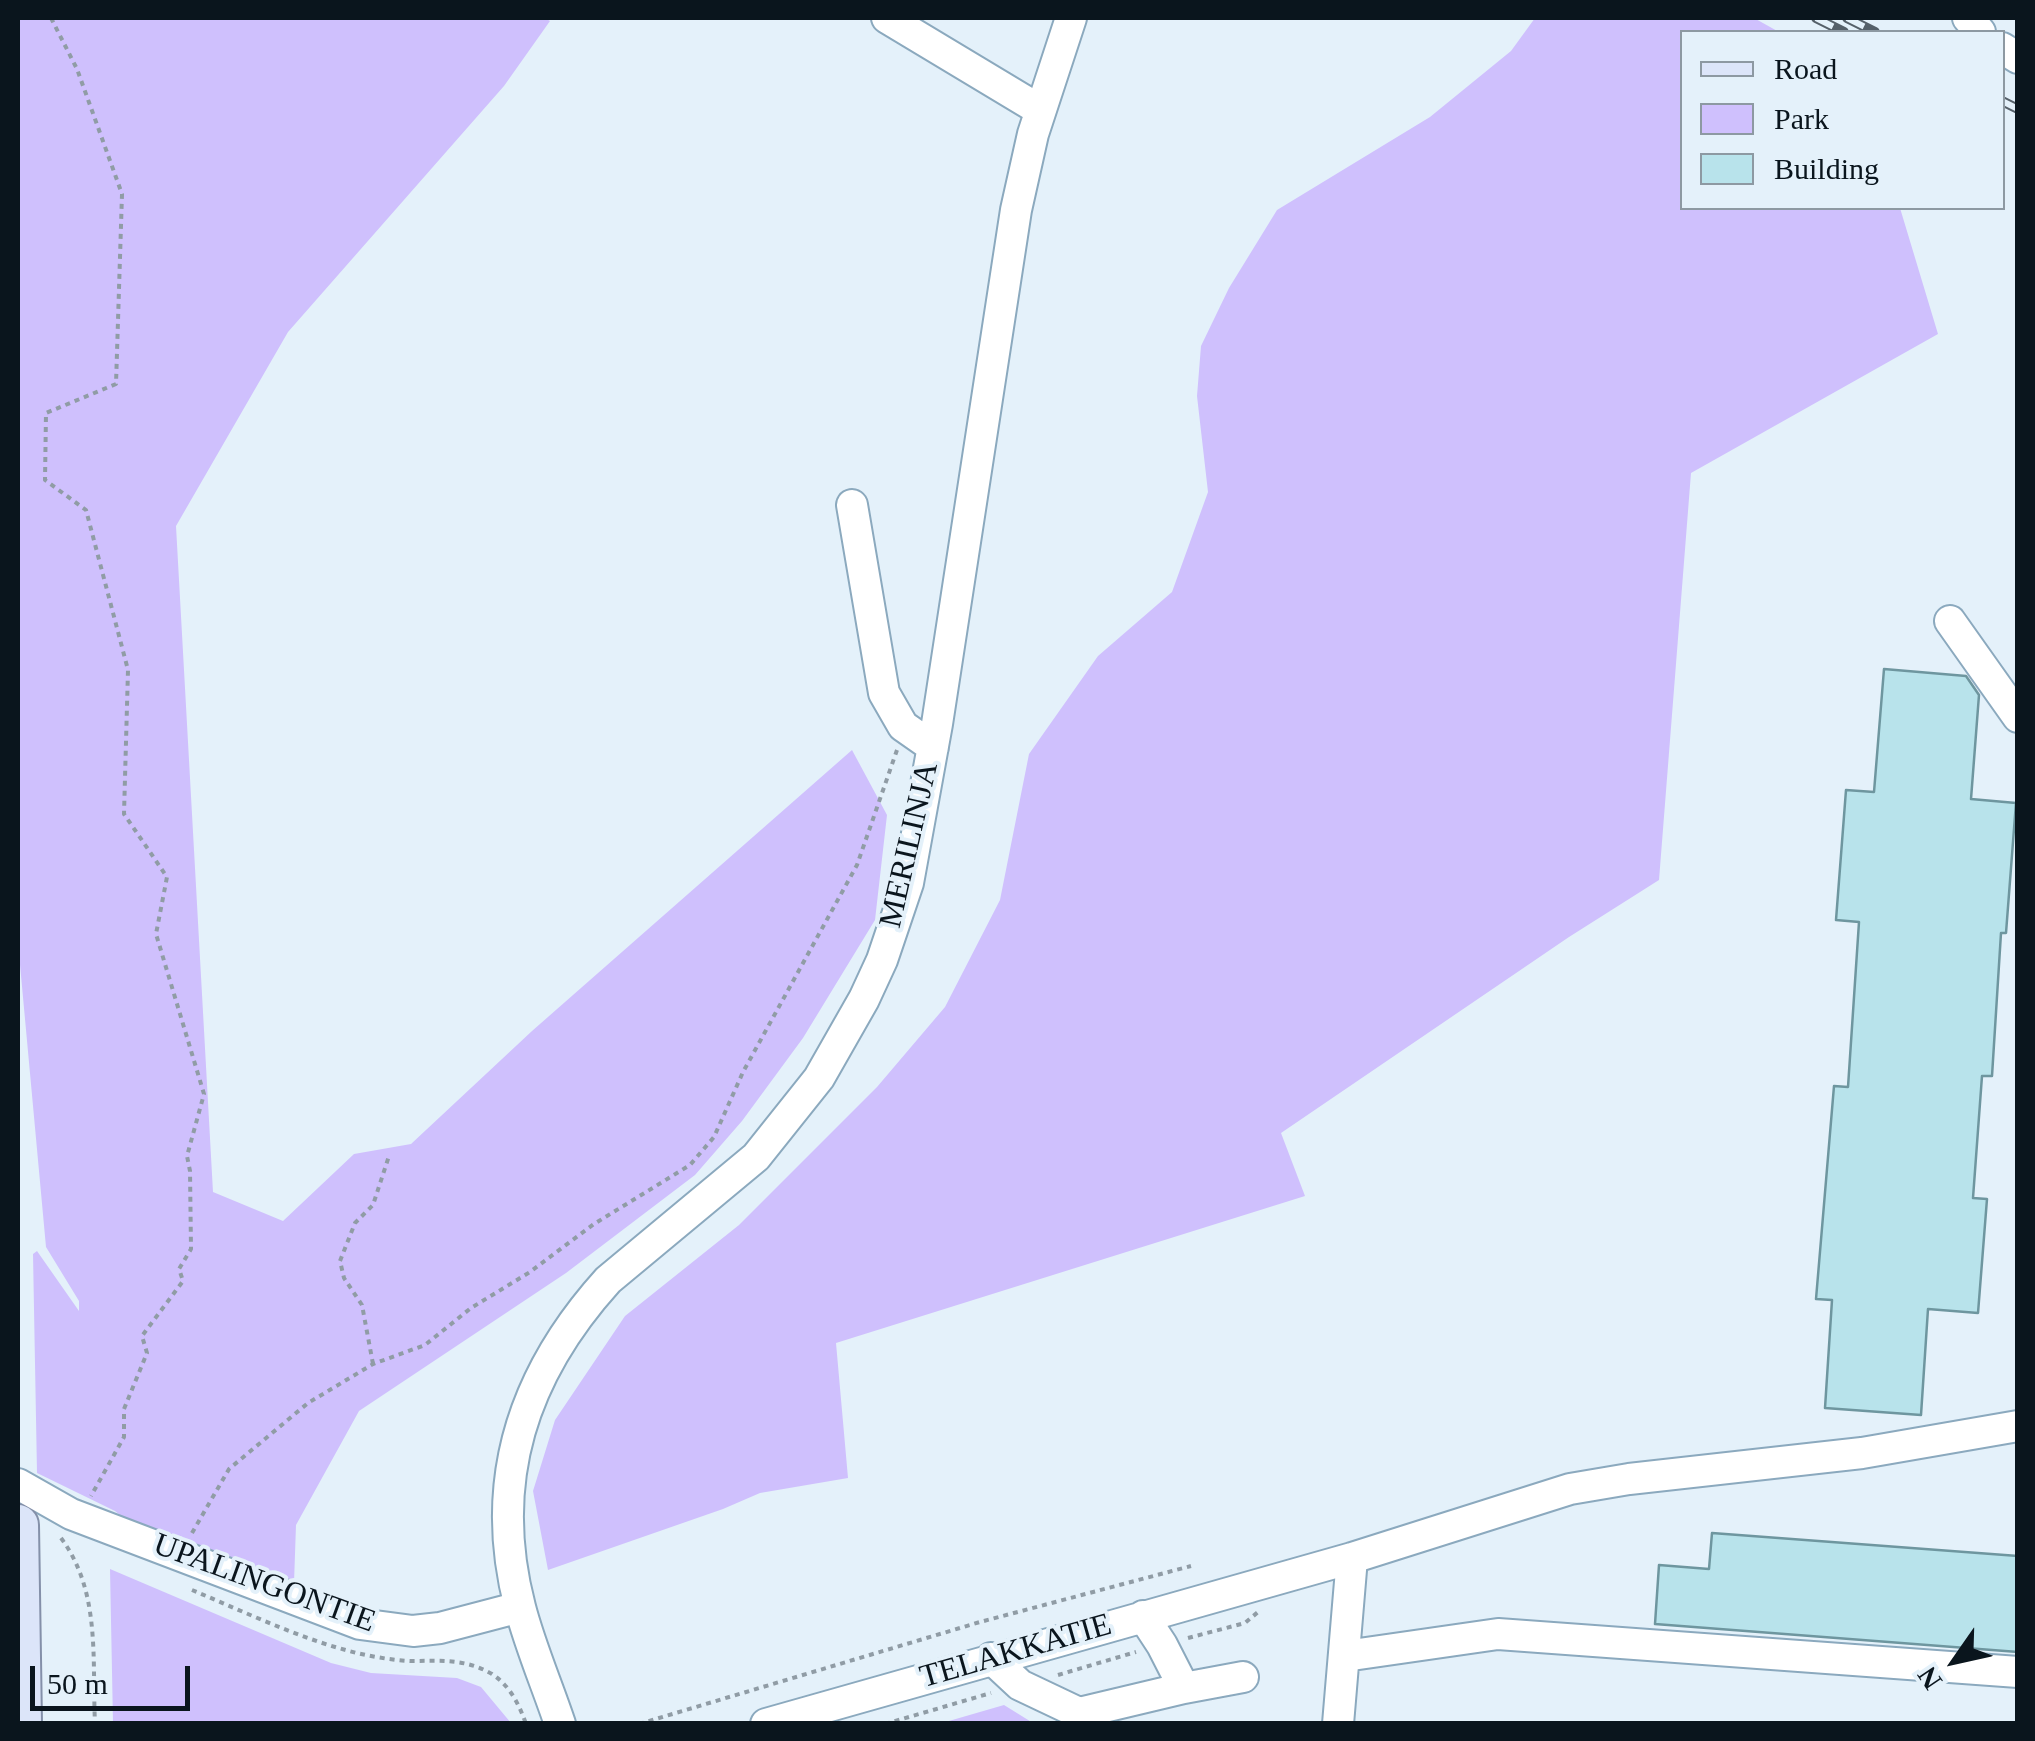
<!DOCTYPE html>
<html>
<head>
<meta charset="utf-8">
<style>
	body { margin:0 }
	#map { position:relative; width:2035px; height:1741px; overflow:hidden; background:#e4f1fa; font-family:Georgia,serif }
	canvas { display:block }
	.frame { position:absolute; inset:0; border:20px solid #0a151d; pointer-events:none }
	.legend { position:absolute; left:1680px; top:30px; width:325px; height:180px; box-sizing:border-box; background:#e4f1fa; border:2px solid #8d99a2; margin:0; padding:12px 18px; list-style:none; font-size:30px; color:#0a151d }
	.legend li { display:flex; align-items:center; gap:20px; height:50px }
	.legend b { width:50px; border:2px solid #8d99a2 }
	.north { position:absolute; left:1905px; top:1611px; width:100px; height:100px; -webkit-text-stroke:8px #e4f1fa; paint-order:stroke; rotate:236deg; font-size:28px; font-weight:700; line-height:40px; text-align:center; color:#0a151d }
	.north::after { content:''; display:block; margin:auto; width:35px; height:45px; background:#0a151d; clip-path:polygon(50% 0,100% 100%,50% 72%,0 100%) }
	.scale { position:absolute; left:30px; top:1666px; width:160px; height:45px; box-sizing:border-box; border:5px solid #0a151d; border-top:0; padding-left:12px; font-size:30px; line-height:35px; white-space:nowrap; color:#0a151d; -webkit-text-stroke:8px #e4f1fa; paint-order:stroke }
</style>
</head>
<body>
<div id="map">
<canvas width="2035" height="1741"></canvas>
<div class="frame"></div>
<ul class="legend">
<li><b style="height:12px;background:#dce5f9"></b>Road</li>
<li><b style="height:28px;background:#cfc0fd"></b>Park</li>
<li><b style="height:28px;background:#b8e3eb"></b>Building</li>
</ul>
<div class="north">N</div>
<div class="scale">50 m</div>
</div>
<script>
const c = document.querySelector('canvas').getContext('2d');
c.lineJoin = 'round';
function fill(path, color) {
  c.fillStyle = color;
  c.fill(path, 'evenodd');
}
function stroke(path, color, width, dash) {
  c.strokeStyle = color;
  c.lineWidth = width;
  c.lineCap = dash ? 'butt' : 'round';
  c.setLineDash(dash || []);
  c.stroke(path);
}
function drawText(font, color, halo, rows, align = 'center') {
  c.font = font + ' Georgia,serif';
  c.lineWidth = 8;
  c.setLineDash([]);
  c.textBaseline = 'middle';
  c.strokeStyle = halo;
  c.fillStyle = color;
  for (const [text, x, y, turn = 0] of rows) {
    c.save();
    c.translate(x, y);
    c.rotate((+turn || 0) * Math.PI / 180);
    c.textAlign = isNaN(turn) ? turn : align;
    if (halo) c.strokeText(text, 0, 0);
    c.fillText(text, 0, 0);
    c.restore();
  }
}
const green = new Path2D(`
	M 18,18 L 545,18 L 550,21 L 504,86 L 288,332 L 176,526 L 213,1192 L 283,1221 L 354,1154 L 411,1144 L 532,1031 L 852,750 L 887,815 L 875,920 L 803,1038 L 742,1121 L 695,1175 L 566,1273 L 359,1411 L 296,1525 L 294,1583 L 131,1524 L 115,1511 L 37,1473 L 33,1254 L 37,1251 L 79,1311 L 79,1301 L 46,1247 L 18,943 Z
	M 1535,18 L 1754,18 L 1779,32 L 1682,32 L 1682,208 L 1900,208 L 1938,334 L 1691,473 L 1659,880 L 1569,937 L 1281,1133 L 1305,1196 L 836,1343 L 848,1478 L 760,1493 L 723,1509 L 548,1570 L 533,1491 L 555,1420 L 625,1316 L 739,1225 L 877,1087 L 945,1007 L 1000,900 L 1029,754 L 1098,656 L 1172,592 L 1208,492 L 1197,396 L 1201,346 L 1229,288 L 1277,210 L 1430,117 L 1511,51 Z
	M 110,1569 L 331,1663 L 371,1673 L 457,1678 L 481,1687 L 511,1723 L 113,1723 Z
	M 1004,1705 L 1033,1723 L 942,1723 Z`);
const building = new Path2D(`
	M 1884,669 L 1966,676 L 1979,695 L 1971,799 L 2016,803 L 2006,933 L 2001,933 L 1992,1076 L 1982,1076 L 1973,1198 L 1987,1199 L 1978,1313 L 1928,1309 L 1921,1415 L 1825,1408 L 1832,1300 L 1816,1299 L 1834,1086 L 1848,1087 L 1859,922 L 1836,920 L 1846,790 L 1874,792 Z
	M 1712,1533 L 2018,1556 L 2018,1652 L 1655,1624 L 1659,1565 L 1709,1569 Z`);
const path = new Path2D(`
	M 51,18 L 77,69 L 122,194 L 116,384 L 46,413 L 45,480 L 86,510 L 128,670 L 124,814 L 167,877 L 156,934 L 204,1094 L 187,1156 L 190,1171 L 191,1249 L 179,1269 L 183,1281 L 142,1336 L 147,1353 L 124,1409 L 124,1437 L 91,1496
	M 373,1364 L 362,1305 L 344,1278 L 340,1261 L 355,1223 L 373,1205 L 389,1156
	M 192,1533 L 229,1469 L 308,1403 L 373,1364 L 425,1345 L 471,1308 L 530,1272 L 594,1224 L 690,1165 L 714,1137 L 743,1072 L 857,865 L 897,750
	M 61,1538 C 101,1592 92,1659 95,1724
	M 192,1590 C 245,1612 300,1639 357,1653 C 374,1657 392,1660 410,1661 C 439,1661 465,1658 492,1674 C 510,1686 519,1704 526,1724
	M 1188,1638 L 1245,1623 L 1258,1612
	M 1058,1675 L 1136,1652
	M 639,1724 L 980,1622 L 1191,1566
	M 885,1724 L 991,1693`);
const minor = new Path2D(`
	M 887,18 L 1040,110
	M 1968,18 L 1980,32
	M 2002,48 L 2018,58
	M 852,505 L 884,693 L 903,726 L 933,747
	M 1950,621 L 2018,717
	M 18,1484 L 71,1514 L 360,1624 L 413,1631 L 440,1628 L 520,1607
	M 1345,1656 L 1498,1634 L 2018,1672
	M 991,1658 L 1020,1685 L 1079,1713 L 1184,1688 L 1162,1645 L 1143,1616
	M 1184,1688 L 1243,1677
	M 560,1724 C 547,1685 530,1646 520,1607 C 487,1481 523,1374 608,1280 L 756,1157 L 819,1078 L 864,999 L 882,960 L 908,883 L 937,724 L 1016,210 L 1033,134 L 1071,18
	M 766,1724 L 1352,1558 L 1570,1489 L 1629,1479 L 1862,1453 L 2018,1426
	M 1338,1724 L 1352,1558`);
const major = new Path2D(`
	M 18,1525 L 21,1724`);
const rail = new Path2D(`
	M 1816,18 L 1844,32
	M 1847,18 L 1875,32
	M 2002,101 L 2018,109`);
const streetNames = [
	["MERILINJA",910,845,-77],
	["UPALINGONTIE",264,1584,20],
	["TELAKKATIE",1016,1652,-16]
];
fill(green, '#cfc0fd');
fill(building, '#b8e3eb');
stroke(building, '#6e969f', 2.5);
stroke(minor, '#8ba9be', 34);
stroke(major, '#8490a9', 44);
stroke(path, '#909ca5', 4, [5, 5]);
stroke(minor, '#fff', 30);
stroke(major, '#dce5f9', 40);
stroke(rail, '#556069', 10);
stroke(rail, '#e4f1fa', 6, [19]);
drawText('32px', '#0a151d', '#e4f1fa', streetNames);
</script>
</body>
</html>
